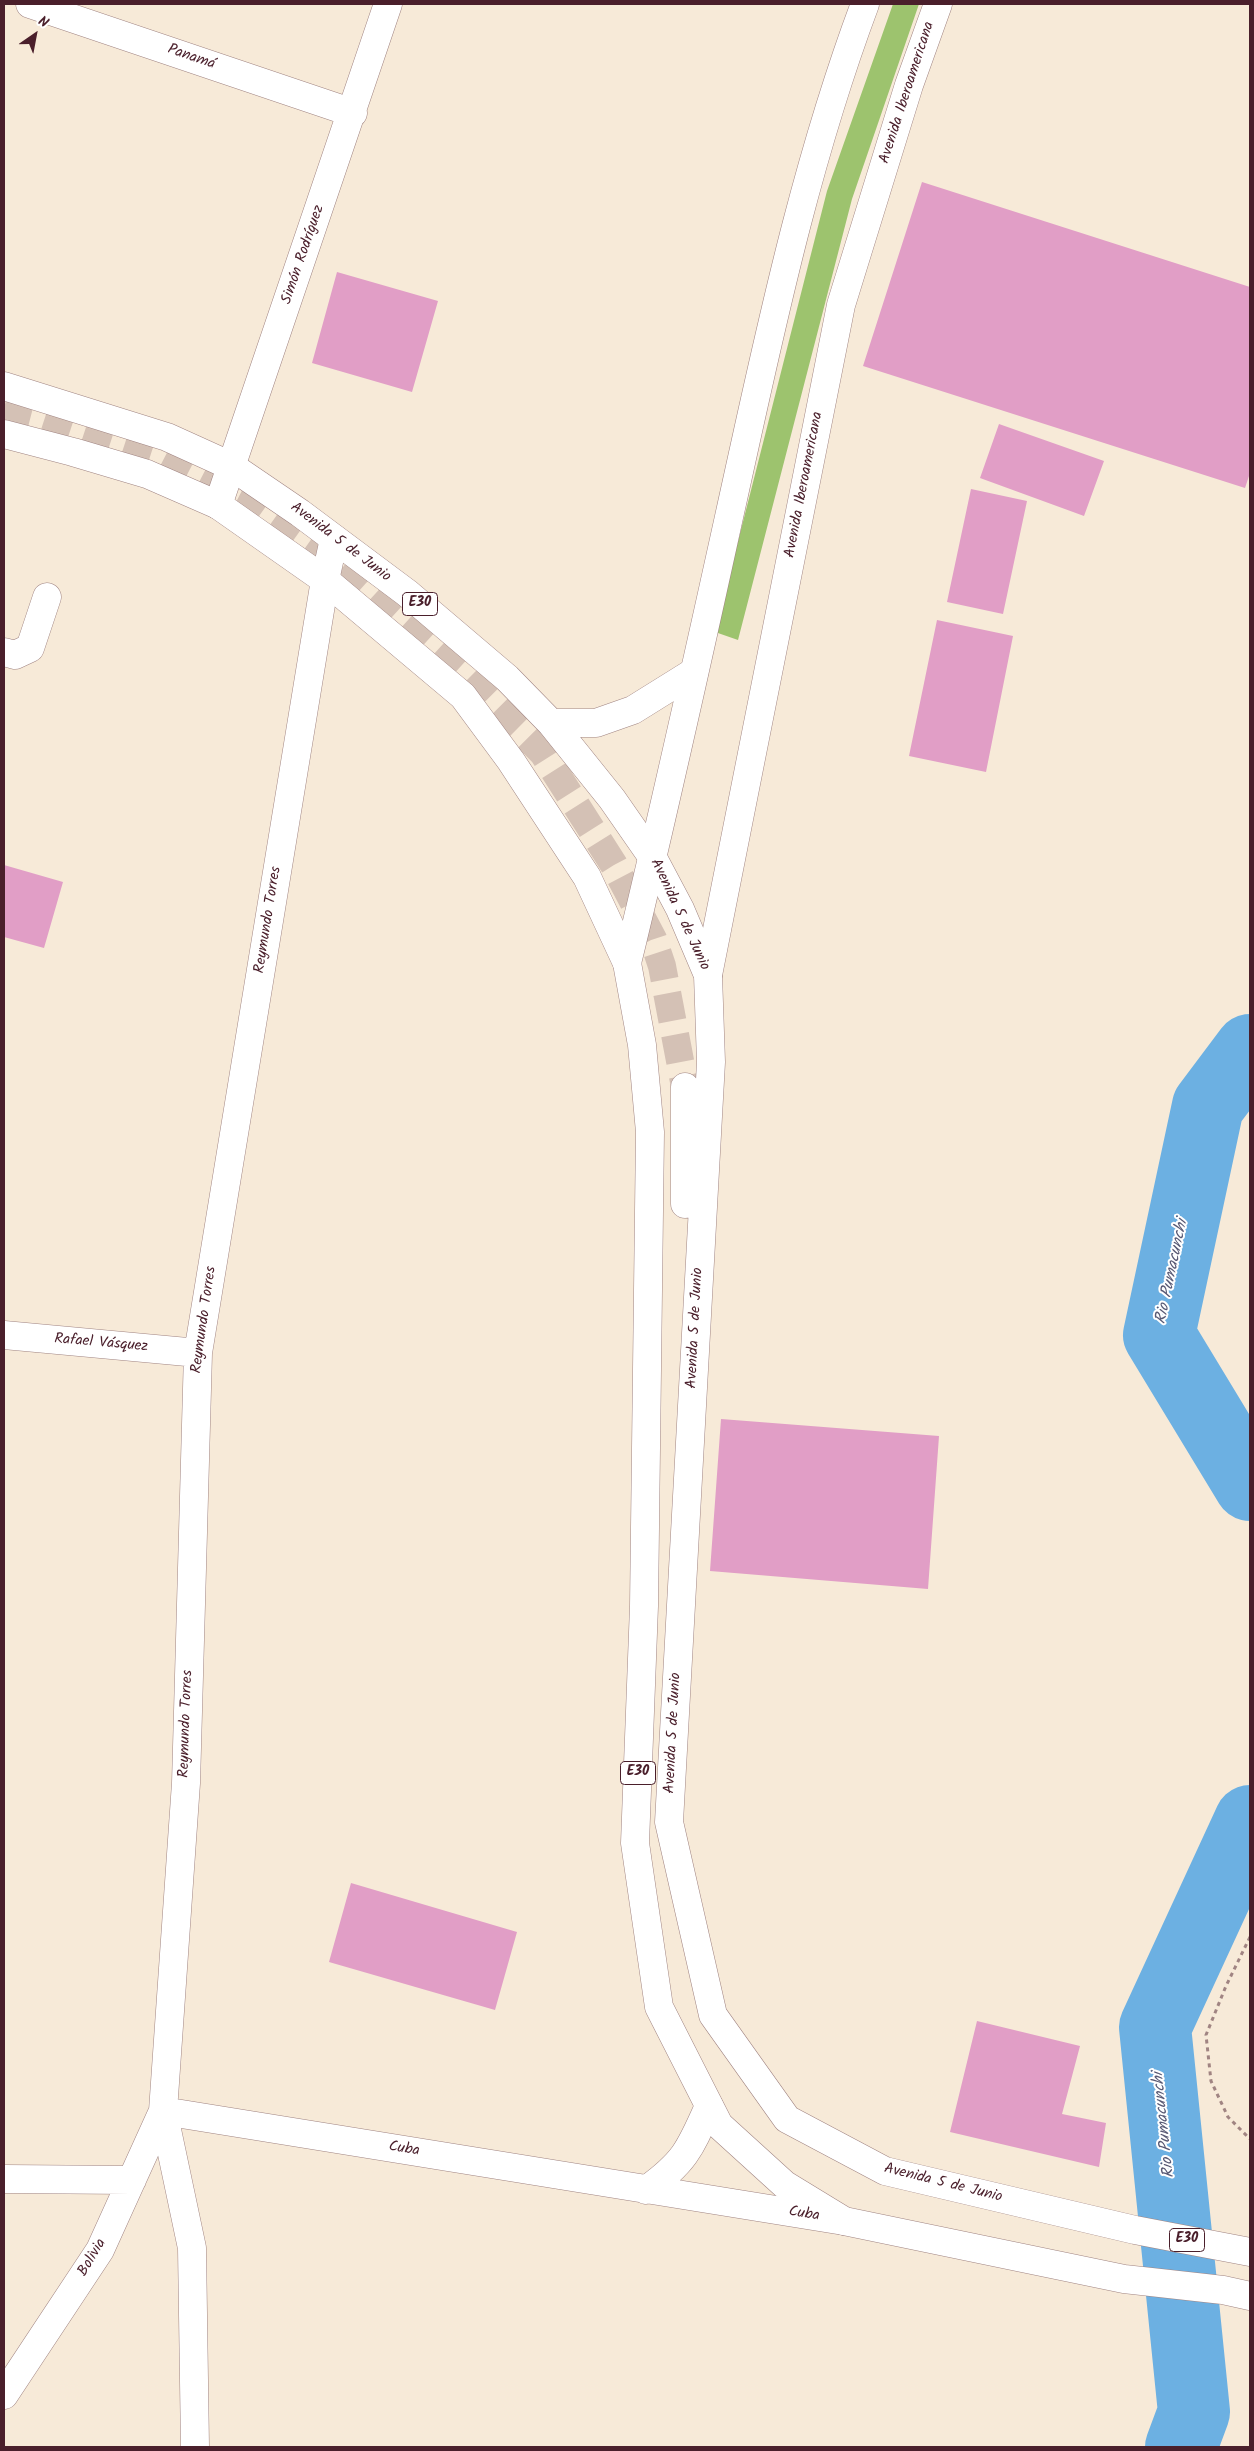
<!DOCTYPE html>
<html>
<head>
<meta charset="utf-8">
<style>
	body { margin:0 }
	#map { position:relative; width:1254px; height:2451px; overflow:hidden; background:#f7ead8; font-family:Kalam,sans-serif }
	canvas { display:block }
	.frame { position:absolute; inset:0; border:5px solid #4a1f2b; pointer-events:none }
	.north { position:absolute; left:10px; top:10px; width:50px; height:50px; -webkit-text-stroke:4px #fff; paint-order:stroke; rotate:33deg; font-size:14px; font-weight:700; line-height:20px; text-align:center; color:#4a1f2b }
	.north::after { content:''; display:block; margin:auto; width:18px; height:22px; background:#4a1f2b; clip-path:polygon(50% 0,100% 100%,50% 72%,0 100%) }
</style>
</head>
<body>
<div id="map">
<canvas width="1254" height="2451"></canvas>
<div class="frame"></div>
<div class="north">N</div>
</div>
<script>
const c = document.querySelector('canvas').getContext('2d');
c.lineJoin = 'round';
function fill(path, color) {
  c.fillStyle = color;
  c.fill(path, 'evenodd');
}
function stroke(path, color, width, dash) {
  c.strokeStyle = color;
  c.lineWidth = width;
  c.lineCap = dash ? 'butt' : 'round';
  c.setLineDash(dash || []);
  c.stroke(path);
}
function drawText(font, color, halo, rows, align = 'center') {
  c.font = font + ' Kalam,sans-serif';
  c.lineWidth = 4;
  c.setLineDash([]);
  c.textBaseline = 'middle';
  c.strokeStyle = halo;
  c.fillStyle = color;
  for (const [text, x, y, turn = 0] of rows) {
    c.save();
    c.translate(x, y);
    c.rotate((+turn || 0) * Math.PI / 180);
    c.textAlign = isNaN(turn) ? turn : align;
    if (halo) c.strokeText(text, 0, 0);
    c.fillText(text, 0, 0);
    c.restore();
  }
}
const green = new Path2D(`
	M 893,4 L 919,4 L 852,199 L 738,640 L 715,632 L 827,191 Z`);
const river = new Path2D(`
	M 1250,1050 L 1208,1106 L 1159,1335 L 1250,1485
	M 1181,2447 L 1194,2412 L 1155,2027 L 1250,1821`);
const building = new Path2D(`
	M 922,182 L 1250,287 L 1250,473 L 1245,488 L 863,366 Z
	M 337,272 L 438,301 L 412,392 L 312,363 Z
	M 999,424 L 1104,461 L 1084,516 L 980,478 Z
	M 971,489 L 1027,501 L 1003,614 L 947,602 Z
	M 937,620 L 1013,636 L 986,772 L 909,756 Z
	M 4,865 L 63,882 L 44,948 L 4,937 Z
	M 721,1419 L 939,1436 L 928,1589 L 710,1571 Z
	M 351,1883 L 517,1932 L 495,2010 L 329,1962 Z
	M 977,2021 L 1080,2046 L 1062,2114 L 1106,2123 L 1099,2167 L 950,2132 Z`);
const majorTunnel = new Path2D(`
	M 4,408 L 43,418 L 163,457 L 258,506 L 354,574 L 462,672 L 543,753 L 614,865 L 653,939 L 662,966 L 685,1087`);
const path = new Path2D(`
	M 1250,1937 L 1226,1986 L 1206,2035 L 1211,2081 L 1228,2117 L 1250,2139`);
const minor = new Path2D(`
	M 30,4 L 353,113
	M 218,505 L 388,4
	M 4,652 L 15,655 L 30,648 L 47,597
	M 627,963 C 669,792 706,621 744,449 C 777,299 811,148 865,4
	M 708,975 L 841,305 L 909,85 L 938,4
	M 4,1335 L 198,1353
	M 163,2111 L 844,2221
	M 4,2179 L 132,2180
	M 646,2190 C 685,2162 690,2149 709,2106
	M 4,2395 L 100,2250 L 163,2111
	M 195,2447 L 192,2248 L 163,2111 L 186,1783 L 198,1353 L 325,580 L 334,539`);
const major = new Path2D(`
	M 4,386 L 167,437 L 231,466 L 300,513 L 407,593 L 507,678 L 551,723 L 612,799 L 653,858 L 680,909 L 708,975 L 711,1062 L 669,1822 L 713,2015 L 787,2119 L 885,2171 L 1135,2230 L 1250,2252
	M 4,434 L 73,452 L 147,474 L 218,505 L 325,580 L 463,696 L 511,761 L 587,877 L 627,963 L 642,1045 L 650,1132 L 644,1606 L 635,1843 L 659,2007 L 719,2125 L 785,2185 L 844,2221 L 1124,2279 L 1223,2290 L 1250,2296
	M 551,723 L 596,723 L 633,710 L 694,672
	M 685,1204 L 685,1087`);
const shields = [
	[420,604,35],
	[638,1773,35],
	[1187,2240,35]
];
const shieldNames = [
	["E30",420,604],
	["E30",638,1773],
	["E30",1187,2240]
];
const streetNames = [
	["Panamá",191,58,19],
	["Avenida Iberoamericana",908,93,-72],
	["Simón Rodríguez",304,255,-71],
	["Avenida Iberoamericana",805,485,-79],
	["Avenida 5 de Junio",340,543,37],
	["Avenida 5 de Junio",679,915,65],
	["Reymundo Torres",269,920,-81],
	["Reymundo Torres",205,1320,-82],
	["Avenida 5 de Junio",696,1328,-87],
	["Rafael Vásquez",101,1344,5],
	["Reymundo Torres",187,1724,-88],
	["Avenida 5 de Junio",674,1733,-87],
	["Cuba",404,2150,9],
	["Avenida 5 de Junio",943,2184,14],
	["Cuba",804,2215,9],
	["Bolivia",93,2258,-59]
];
const waterNames = [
	["Rio Pumacunchi",1173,1272,-78],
	["Rio Pumacunchi",1165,2125,-96]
];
fill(green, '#9dc36e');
stroke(river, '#6cb0e2', 72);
fill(building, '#e19ec6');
stroke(majorTunnel, '#d4c1b5', 28, [28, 14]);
stroke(minor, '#a08482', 29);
stroke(major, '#a08482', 29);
stroke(path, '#a08482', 3, [4, 4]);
stroke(minor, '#fff', 28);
stroke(major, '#fff', 28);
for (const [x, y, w] of shields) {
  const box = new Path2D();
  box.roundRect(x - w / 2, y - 11.5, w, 23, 4);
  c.fillStyle = '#fff';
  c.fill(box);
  stroke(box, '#4a1f2b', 1);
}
drawText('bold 14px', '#4a1f2b', null, shieldNames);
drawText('15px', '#4a1f2b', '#fff', streetNames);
drawText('italic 16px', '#585974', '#fff', waterNames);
</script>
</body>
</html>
